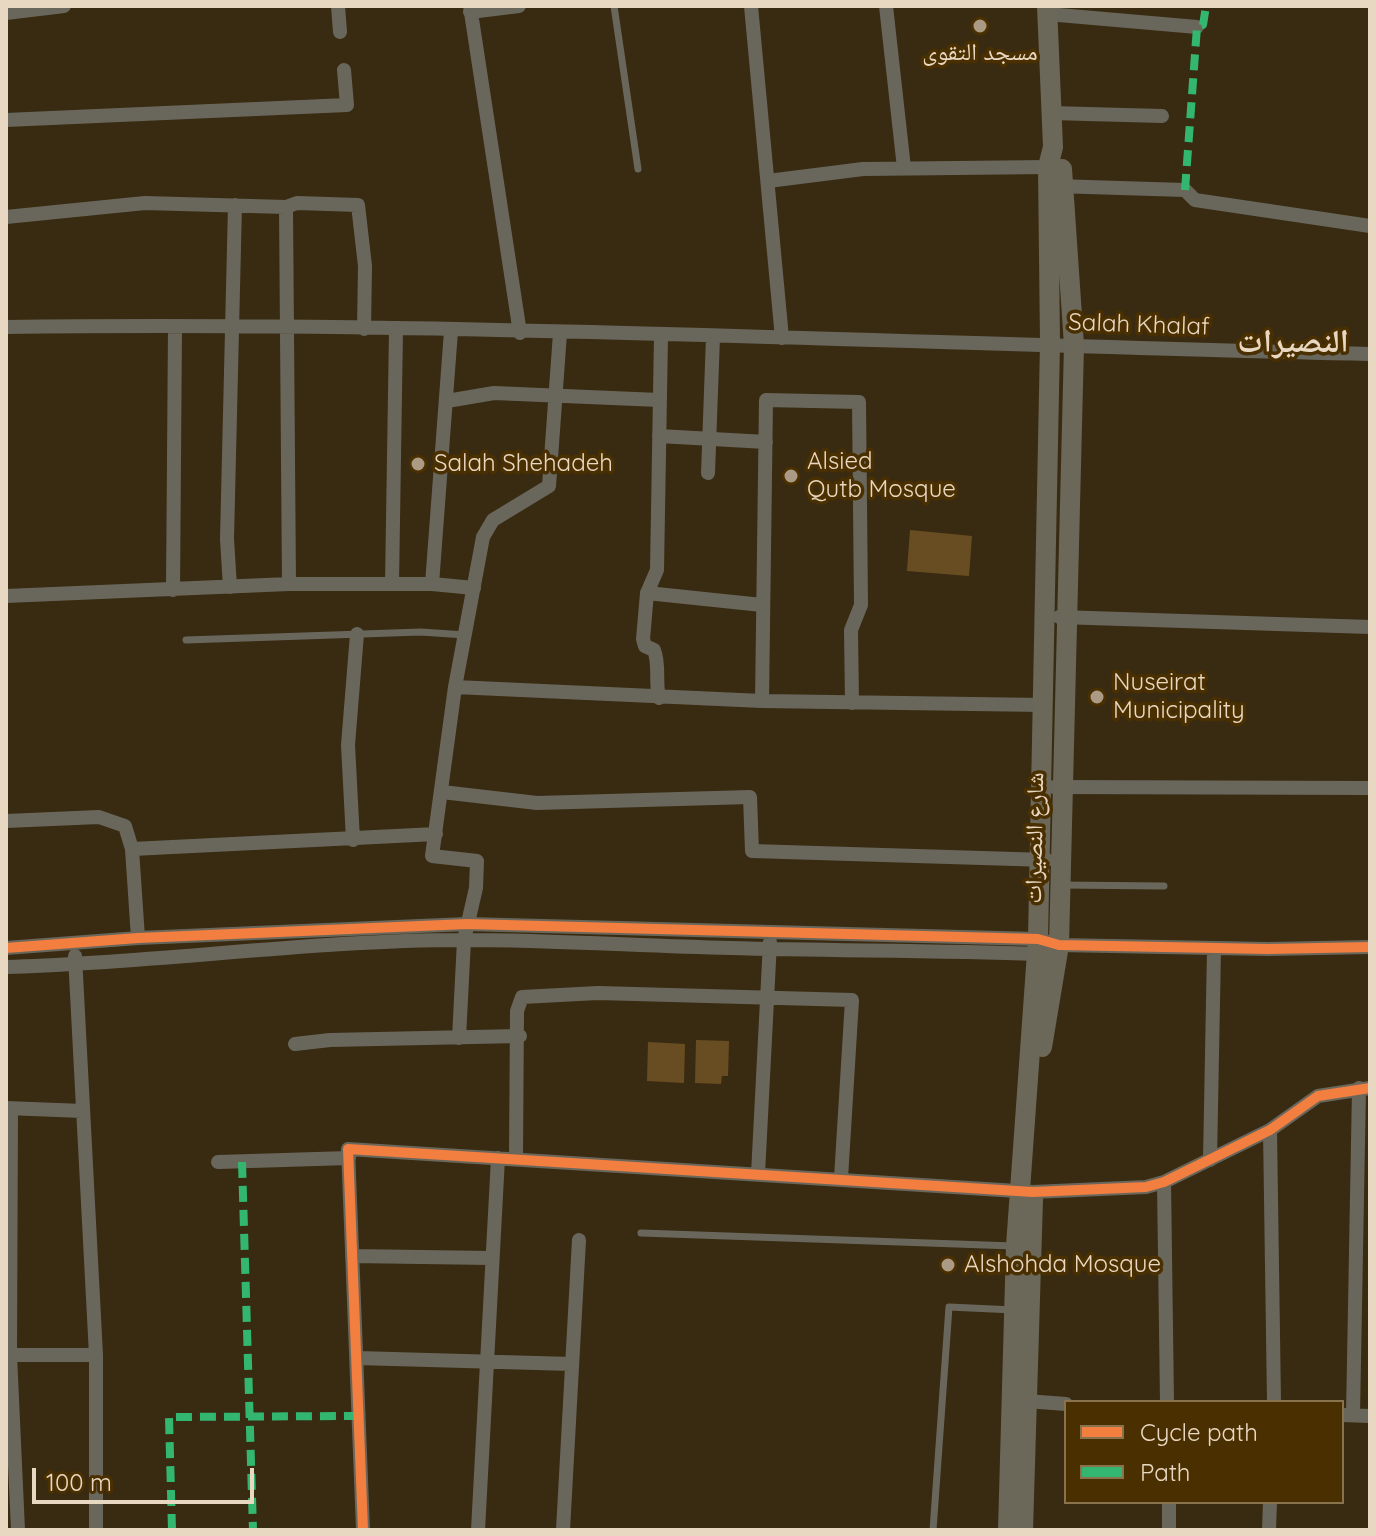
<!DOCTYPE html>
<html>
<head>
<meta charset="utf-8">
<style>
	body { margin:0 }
	#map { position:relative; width:1376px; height:1536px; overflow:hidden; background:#392b12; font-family:Quicksand,sans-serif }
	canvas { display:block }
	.frame { position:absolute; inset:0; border:8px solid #e8d7c1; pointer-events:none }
	.legend { position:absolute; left:1064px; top:1400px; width:280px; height:104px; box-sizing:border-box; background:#4a2f01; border:2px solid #89724e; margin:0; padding:10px 14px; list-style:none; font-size:24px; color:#e8d7c1 }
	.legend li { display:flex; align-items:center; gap:16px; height:40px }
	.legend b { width:40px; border:2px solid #89724e }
	.scale { position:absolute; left:32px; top:1468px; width:222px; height:36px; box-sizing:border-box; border:4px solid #e8d7c1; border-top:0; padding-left:10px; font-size:24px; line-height:28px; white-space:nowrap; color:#e8d7c1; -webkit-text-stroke:6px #4a2f01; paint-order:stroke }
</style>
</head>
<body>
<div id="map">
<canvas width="1376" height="1536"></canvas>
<div class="frame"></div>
<ul class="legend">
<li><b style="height:10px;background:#f27e40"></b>Cycle path</li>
<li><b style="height:10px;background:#33b770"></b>Path</li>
</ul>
<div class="scale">100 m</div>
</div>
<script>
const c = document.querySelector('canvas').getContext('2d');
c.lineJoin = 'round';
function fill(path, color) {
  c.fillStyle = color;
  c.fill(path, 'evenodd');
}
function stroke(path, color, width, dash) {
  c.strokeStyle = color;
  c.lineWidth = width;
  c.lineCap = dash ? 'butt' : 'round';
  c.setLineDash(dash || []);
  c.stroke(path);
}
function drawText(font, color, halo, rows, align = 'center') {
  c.font = font + ' Quicksand,"Noto Naskh Arabic",sans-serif';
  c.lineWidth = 7;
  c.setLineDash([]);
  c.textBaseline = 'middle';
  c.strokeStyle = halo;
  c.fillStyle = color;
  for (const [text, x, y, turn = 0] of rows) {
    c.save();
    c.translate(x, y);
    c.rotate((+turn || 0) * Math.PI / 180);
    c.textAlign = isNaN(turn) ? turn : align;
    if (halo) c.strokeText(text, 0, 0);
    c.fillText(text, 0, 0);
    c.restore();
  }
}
const green = new Path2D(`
	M 910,530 L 972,536 L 969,576 L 907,571 Z
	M 696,1040 L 729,1041 L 728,1076 L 722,1076 L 721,1084 L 695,1083 Z
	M 648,1042 L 685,1044 L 684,1083 L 647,1081 Z`);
const service = new Path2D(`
	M 614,6 L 638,169
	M 186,640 L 421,632 L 465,635
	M 1061,885 L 1164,886
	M 641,1233 L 1014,1246
	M 933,1530 L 949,1307 L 1014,1310`);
const minor = new Path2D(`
	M 338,6 L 340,32
	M 470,6 L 520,333
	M 751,6 L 782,338
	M 886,6 L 904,168
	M 470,12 L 519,6
	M 6,13 L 64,6
	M 1047,14 L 1197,27
	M 1051,113 L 1162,116
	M 6,120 L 347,105 L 344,70
	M 768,181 L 863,169 L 1048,167
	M 1055,186 L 1185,190 L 1195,200 L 1370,226
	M 286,207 L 289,584
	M 6,217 L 145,203 L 286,207 L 297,203 L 358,205 L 365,266 L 364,329
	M 6,327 C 461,321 916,344 1370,354
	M 447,401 L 494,393 L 659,400
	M 659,436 L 766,442
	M 708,473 L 713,337
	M 392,584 L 396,330
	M 432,584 L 451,331
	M 230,587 L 227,539 L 235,205
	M 173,590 L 175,327
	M 647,593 L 762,605
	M 6,596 L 289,584 L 432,584 L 474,588
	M 1059,617 L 1370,627
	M 455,687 L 762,701 L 1043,705
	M 659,698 C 655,682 660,665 654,650 L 645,646 L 643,639 L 647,593 L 657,570 L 661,336
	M 762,701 L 766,400 L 859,402 L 861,605 L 851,630 L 852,703
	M 1054,787 L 1370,788
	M 442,792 L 537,803 L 750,797 L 752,851 L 1047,860
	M 6,821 L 99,817 L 125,826 L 132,849 L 138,938
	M 353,840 L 348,745 L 357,634
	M 132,849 L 436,834
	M 6,948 L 138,938 L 467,924 L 1038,939 L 1059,945 L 1268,949 L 1370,947
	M 75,956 L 96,1355 L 96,1530
	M 6,967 C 159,963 311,940 464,940 C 552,940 641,946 730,948 C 832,951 935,950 1037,954 L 1044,951
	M 459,1038 L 464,940 L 476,888 L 477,861 L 432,856 L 455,687 L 483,537 L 493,520 L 549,486 L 560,333
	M 295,1044 L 330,1040 L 520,1036
	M 6,1108 L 83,1111
	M 11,1109 L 10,1355 L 18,1530
	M 1270,1130 L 1274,1402
	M 516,1158 L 517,1011 L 522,997 L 598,993 L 852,1000 L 841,1178
	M 1210,1160 L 1214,949
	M 218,1162 L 349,1158
	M 758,1174 L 770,942
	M 1164,1182 L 1167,1402
	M 352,1256 L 491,1258
	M 6,1355 L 96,1355
	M 357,1358 L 572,1364
	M 1026,1401 L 1066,1404
	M 1342,1415 L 1370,1416
	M 1353,1415 L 1359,1088
	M 1169,1502 L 1169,1530
	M 363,1530 L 348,1149 L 1033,1192 L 1146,1187 L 1164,1182 L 1270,1130 L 1318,1096 L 1370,1088
	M 478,1530 L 498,1158
	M 563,1530 L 579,1240
	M 1269,1530 L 1270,1502`);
const secondary = new Path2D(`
	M 1042,1047 L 1059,945 L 1074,345 L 1062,169
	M 1008,1530 L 1016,1246 L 1038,939 L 1050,343 L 1048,167 L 1053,147 L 1047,6
	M 1023,1530 L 1033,1199`);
const quiet = new Path2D(`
	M 1185,190 L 1197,27 L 1203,25 L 1206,6
	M 242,1162 L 253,1530
	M 172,1530 L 169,1417 L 359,1416`);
const cycleway = new Path2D(`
	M 6,948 L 138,938 L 467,924 L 1038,939 L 1059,945 L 1268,949 L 1370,947
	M 363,1530 L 348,1149 L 1033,1192 L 1146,1187 L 1164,1182 L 1270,1130 L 1318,1096 L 1370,1088`);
const markers = [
	[980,26,8,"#ab9b84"],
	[418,464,8,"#ab9b84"],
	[791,476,8,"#ab9b84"],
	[1097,697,8,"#ab9b84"],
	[948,1265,8,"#ab9b84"]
];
const poiNames = [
	["مسجد التقوى",980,53,"center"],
	["Alsied",807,462],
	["Qutb Mosque",807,490],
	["Salah Shehadeh",434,464],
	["Nuseirat",1113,683],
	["Municipality",1113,711],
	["Alshohda Mosque",964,1265]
];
const streetNames = [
	["Salah Khalaf",1139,325,2],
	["شارع النصيرات",1035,838,-89]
];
const districtNames = [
	["النصيرات",1293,342]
];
fill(green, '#694d22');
stroke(service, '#69675c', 7);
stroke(minor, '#69675c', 14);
stroke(secondary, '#6b6859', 20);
stroke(quiet, '#33b770', 8, [16, 8]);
stroke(cycleway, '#f27e40', 10);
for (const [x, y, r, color] of markers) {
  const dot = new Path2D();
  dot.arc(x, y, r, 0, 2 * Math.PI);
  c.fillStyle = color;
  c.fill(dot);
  stroke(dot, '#4a2f01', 3);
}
drawText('24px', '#e8d7c1', '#4a2f01', poiNames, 'left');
drawText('24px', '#e8d7c1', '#4a2f01', streetNames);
drawText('bold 32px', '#e8d7c1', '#4a2f01', districtNames);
</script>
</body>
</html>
